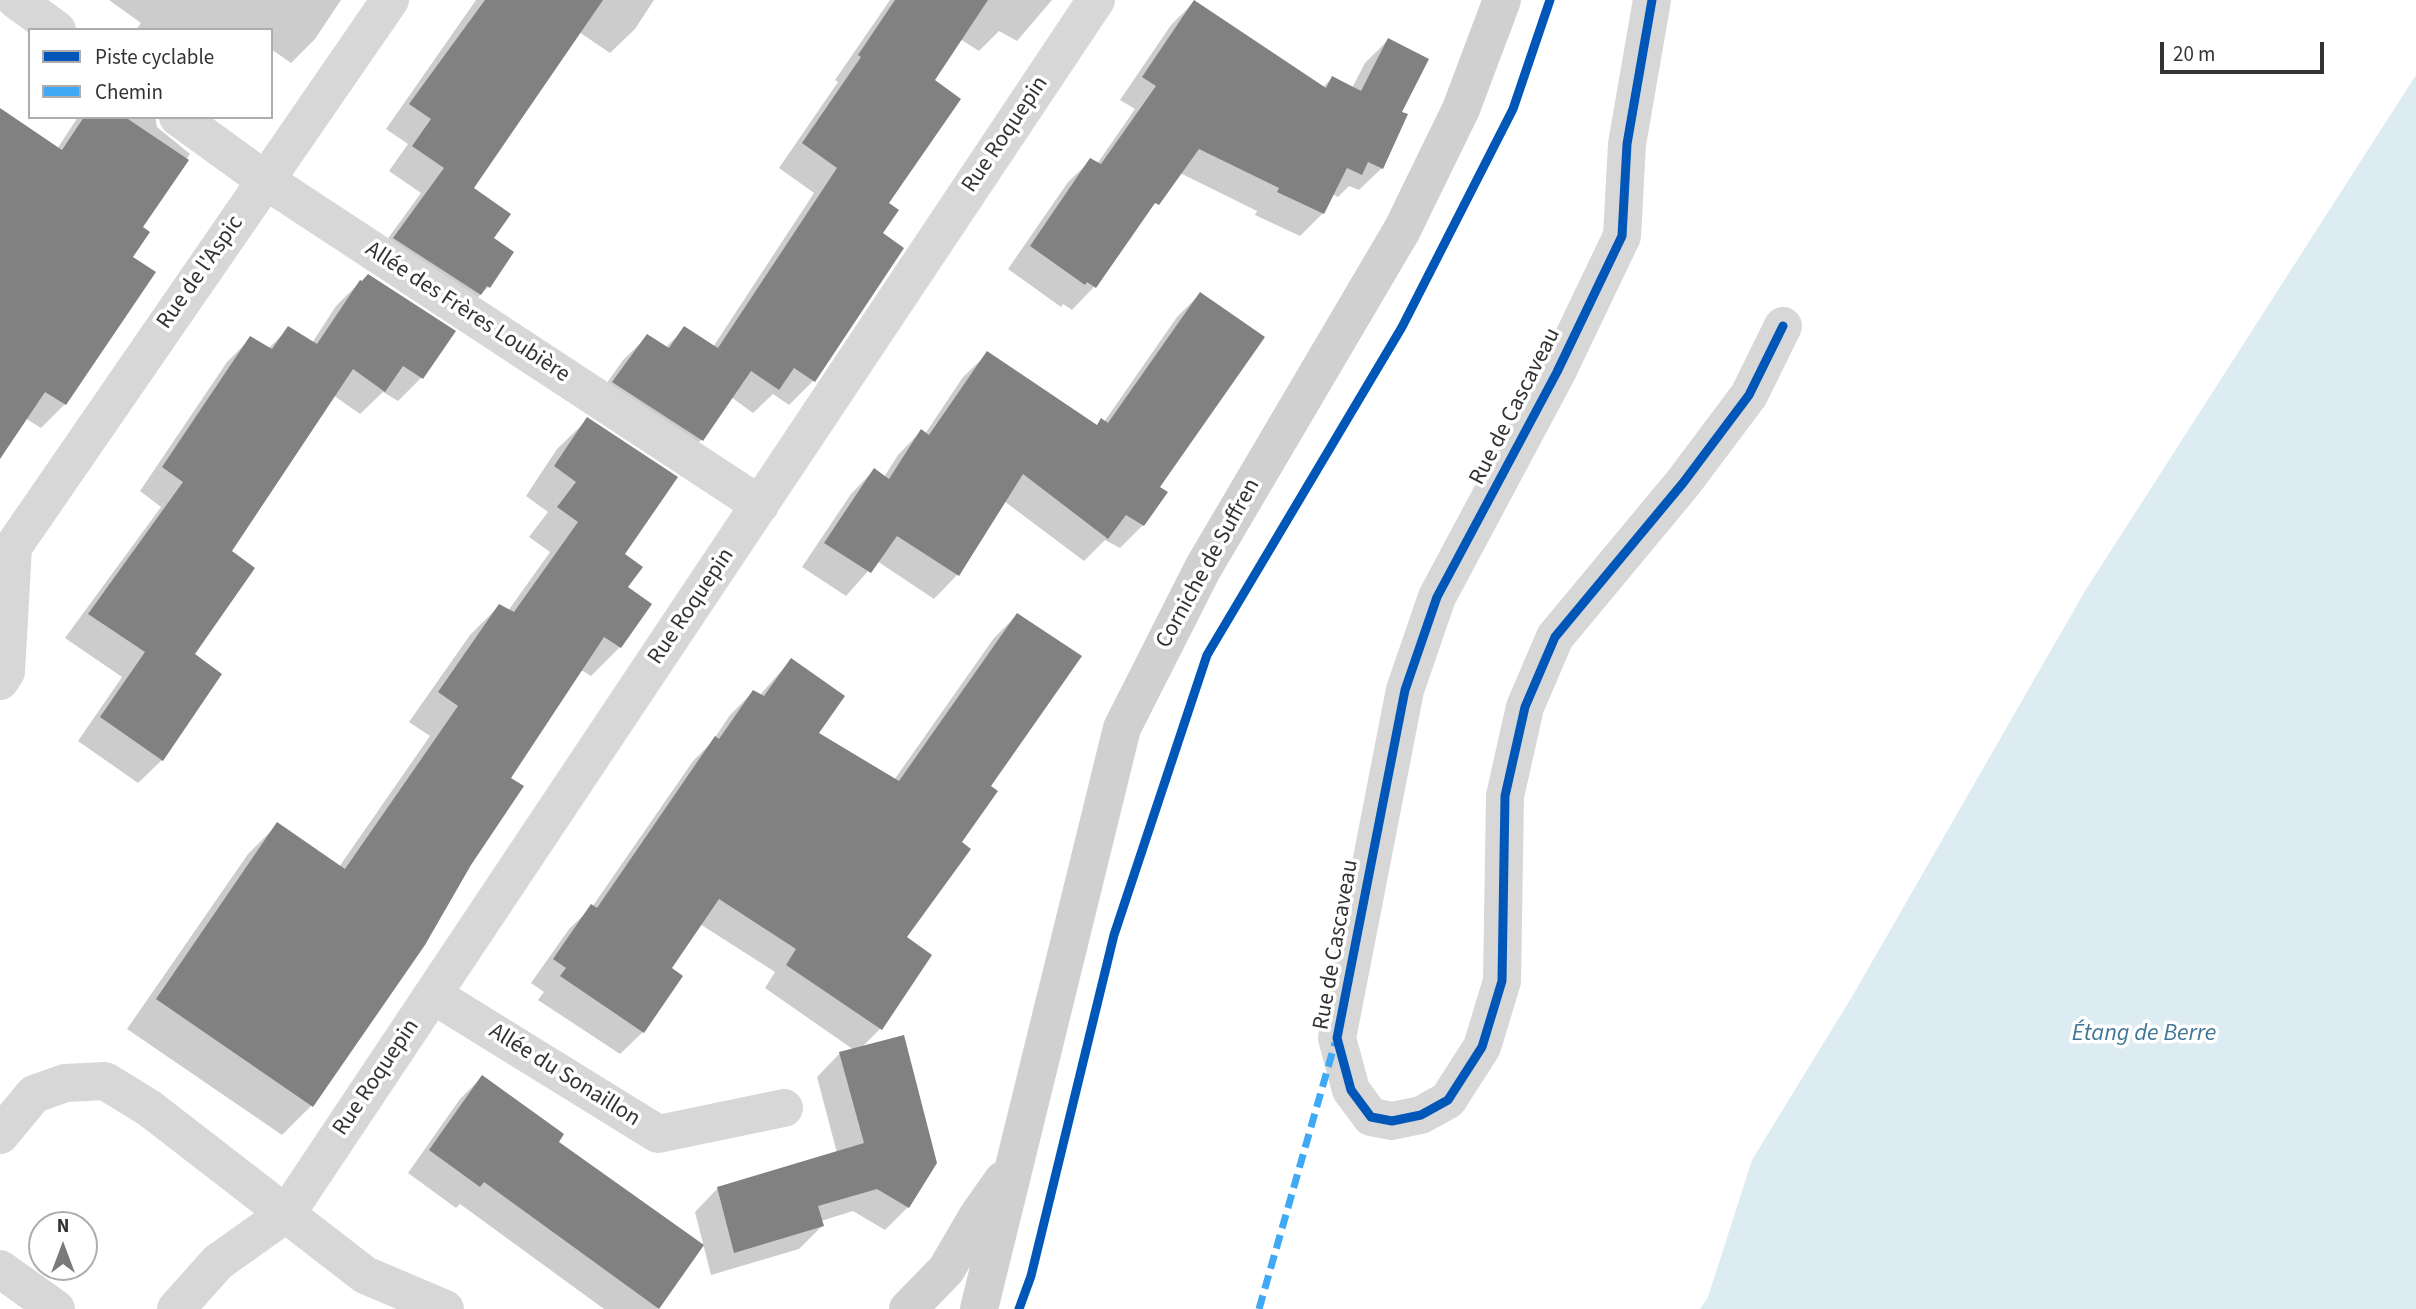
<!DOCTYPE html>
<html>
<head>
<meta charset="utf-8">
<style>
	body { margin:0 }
	#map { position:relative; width:2416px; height:1309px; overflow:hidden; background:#fff; font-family:"Source Sans 3",sans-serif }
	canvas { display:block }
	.legend { position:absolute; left:28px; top:28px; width:245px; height:91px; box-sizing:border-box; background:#fff; border:2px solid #adadad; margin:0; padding:9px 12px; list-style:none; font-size:21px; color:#333 }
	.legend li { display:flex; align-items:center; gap:14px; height:35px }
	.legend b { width:35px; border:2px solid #adadad }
	.north { position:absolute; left:28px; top:1211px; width:70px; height:70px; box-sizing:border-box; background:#fff; border:2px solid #adadad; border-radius:50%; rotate:0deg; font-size:19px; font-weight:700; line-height:28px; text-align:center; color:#333 }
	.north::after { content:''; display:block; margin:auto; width:24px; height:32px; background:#7a7a7a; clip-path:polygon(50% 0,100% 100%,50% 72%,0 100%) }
	.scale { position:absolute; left:2160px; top:42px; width:164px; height:32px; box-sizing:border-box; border:4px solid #333; border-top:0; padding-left:9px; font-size:21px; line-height:24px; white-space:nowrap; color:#333; -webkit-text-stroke:5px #fff; paint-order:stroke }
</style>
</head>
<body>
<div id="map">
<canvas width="2416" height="1309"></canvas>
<ul class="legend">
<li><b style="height:9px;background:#0057b8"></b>Piste cyclable</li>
<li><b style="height:9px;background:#3fa9f5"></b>Chemin</li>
</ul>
<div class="north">N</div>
<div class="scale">20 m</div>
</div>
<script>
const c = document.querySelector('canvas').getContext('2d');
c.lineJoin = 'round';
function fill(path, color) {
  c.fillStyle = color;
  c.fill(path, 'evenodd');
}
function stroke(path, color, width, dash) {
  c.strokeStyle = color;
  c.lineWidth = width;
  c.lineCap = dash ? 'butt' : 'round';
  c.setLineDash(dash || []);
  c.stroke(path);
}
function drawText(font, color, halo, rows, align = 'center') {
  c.font = font + ' "Source Sans 3",sans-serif';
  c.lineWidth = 7;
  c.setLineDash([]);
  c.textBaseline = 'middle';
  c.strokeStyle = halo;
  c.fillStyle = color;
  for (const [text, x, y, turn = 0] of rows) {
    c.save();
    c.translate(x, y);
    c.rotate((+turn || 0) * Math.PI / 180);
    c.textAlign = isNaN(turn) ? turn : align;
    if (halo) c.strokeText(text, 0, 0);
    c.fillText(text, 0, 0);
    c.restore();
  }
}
const water = new Path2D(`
	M 2416,75 L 2416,1309 L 1700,1309 L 1708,1297 L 1752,1160 L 1853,995 L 2085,591 Z`);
const shadow = new Path2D(`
	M 109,0 L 341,0 L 315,39 L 291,63 L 271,49 L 271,30 L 136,30 L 141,23 Z
	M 476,0 L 654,0 L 635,29 L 610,53 L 579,32 L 471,188 L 492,239 L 488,287 L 464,311 L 370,263 L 421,193 L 389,171 L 408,144 L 386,129 Z
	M 890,0 L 1052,0 L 1017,41 L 999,31 L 979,51 L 960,39 L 932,81 L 887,203 L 880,233 L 902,249 L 813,381 L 789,405 L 773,394 L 753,413 L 731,397 L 701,440 L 677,464 L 590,407 L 623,360 L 648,336 L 665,348 L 684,329 L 713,347 L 814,193 L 779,168 L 838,82 L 835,80 Z
	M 1194,2 L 1322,88 L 1332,78 L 1352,88 L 1365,63 L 1388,40 L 1400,112 L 1382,168 L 1359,190 L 1349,186 L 1338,197 L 1332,194 L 1323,213 L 1300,236 L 1255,215 L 1257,211 L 1180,173 L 1140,221 L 1094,287 L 1072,310 L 1063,304 L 1061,307 L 1008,269 L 1068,182 L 1091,160 L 1097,164 L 1135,109 L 1120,100 L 1171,25 Z
	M 0,110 L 57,149 L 78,117 L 214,117 L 191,140 L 155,117 L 157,127 L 190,154 L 140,228 L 130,257 L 154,273 L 65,404 L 41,428 L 25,418 L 0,456 Z
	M 360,282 L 421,378 L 398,401 L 383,392 L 360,414 L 333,395 L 229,552 L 193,654 L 162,760 L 138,783 L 78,741 L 122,677 L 65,638 L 161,507 L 140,491 L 227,362 L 251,338 L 268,349 L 289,328 L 312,343 L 336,306 Z
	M 1200,294 L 1158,487 L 1143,525 L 1120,548 L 1105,540 L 1084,561 L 1004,501 L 957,575 L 934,599 L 877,561 L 846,596 L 802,567 L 851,494 L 874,470 L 884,477 L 898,455 L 921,431 L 925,434 L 963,377 L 987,354 L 1096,426 L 1101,421 L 1104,422 L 1177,317 Z
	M 587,420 L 623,555 L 625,588 L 620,647 L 591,676 L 581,670 L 509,778 L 311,1106 L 282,1135 L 127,1029 L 248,854 L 277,825 L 339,867 L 430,736 L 409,722 L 470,635 L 499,606 L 508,611 L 550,552 L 529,537 L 548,512 L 526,496 L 557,449 Z
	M 1017,615 L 989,787 L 904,938 L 930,956 L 880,1029 L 861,1048 L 908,1207 L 885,1230 L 853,1211 L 821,1221 L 822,1226 L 799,1249 L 711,1275 L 695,1212 L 718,1188 L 837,1153 L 817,1077 L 840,1053 L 854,1050 L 765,988 L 775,972 L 700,924 L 670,969 L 643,1032 L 620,1054 L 538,1000 L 544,992 L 531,983 L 569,929 L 592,907 L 693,761 L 712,742 L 730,715 L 753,692 L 759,696 L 791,660 L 817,734 L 894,780 L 994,638 Z
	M 482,1077 L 557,1143 L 701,1246 L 657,1309 L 604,1309 L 460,1204 L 456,1208 L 408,1173 L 460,1099 Z`);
const building = new Path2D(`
	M 485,0 L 603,0 L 474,188 L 511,214 L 494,238 L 514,252 L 490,288 L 487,286 L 481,295 L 393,238 L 444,168 L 412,146 L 431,119 L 409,104 Z
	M 895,0 L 988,0 L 935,80 L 961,99 L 889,203 L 899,210 L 883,233 L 904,248 L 815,382 L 794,368 L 779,390 L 751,371 L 703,441 L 612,382 L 647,334 L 669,348 L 684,326 L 730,356 L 718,348 L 837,168 L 802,143 L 861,57 L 858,55 Z
	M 1194,0 L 1326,88 L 1332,76 L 1361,91 L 1388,38 L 1429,59 L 1402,112 L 1408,114 L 1383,169 L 1368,162 L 1362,175 L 1347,168 L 1324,214 L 1277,192 L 1279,188 L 1199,149 L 1159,205 L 1155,203 L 1096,288 L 1087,282 L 1085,285 L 1030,246 L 1090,158 L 1101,164 L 1156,86 L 1142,77 Z
	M 0,108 L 62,150 L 84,117 L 125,117 L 189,160 L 143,227 L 150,232 L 133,257 L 156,272 L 66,405 L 45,392 L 0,459 Z
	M 368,274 L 456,331 L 423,379 L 403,366 L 385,392 L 353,369 L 232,551 L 255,568 L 195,654 L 222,674 L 163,761 L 100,717 L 145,652 L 88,614 L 183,482 L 162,467 L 250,336 L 272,349 L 288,326 L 317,344 L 360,280 L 362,281 Z
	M 1200,292 L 1265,337 L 1160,487 L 1168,492 L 1144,526 L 1126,515 L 1108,539 L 1023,474 L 959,576 L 897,536 L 871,573 L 824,543 L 874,468 L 889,479 L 921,429 L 929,435 L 987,351 L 1097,425 L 1101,418 L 1108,423 Z
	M 587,417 L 678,477 L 625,554 L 643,567 L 628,587 L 652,604 L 621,648 L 604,637 L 511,778 L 524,786 L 471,865 L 425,945 L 313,1107 L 156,999 L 277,822 L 345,869 L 458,706 L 438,692 L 499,604 L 514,612 L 578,522 L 557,507 L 576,482 L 554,466 Z
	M 1017,613 L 1082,656 L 991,786 L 998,791 L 962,842 L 971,849 L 907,937 L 932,955 L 882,1030 L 786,965 L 796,949 L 719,899 L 672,968 L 683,976 L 644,1033 L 560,976 L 566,968 L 553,959 L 591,904 L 597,908 L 715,736 L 719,739 L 753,690 L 764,696 L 791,658 L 845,696 L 819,733 L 899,781 Z
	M 904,1035 L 937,1163 L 909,1208 L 877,1189 L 818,1206 L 824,1226 L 734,1253 L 717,1187 L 864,1143 L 839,1052 Z
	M 482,1075 L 564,1134 L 559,1142 L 704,1245 L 659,1309 L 484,1182 L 480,1187 L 429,1150 Z`);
const street = new Path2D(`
	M 16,0 L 57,30
	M 1652,0 L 1627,144 L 1622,236 L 1557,372 L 1437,597 L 1405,690 L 1337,1038 L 1351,1090 L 1371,1117 L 1392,1121 L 1421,1115 L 1448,1100 L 1482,1047 L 1502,981 L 1505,796 L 1525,707 L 1555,637 L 1683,483 L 1749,395 L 1783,326
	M 178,117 L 265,180 L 760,505
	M 0,681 L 6,672 L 13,547 L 390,0
	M 433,995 L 658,1134 L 784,1108
	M 0,1135 L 34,1094 L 65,1083 L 105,1081 L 149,1108 L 365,1275 L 445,1309
	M 0,1269 L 56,1309
	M 176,1309 L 218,1262 L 287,1213 L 1096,0`);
const secondary = new Path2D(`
	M 908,1309 L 946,1270 L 977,1217 L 1003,1180
	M 979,1309 L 1122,728 L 1203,568 L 1402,230 L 1461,109 L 1502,0`);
const quiet = new Path2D(`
	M 1259,1309 L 1335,1043`);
const cycleway = new Path2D(`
	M 1652,0 L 1627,144 L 1622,236 L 1557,372 L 1437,597 L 1405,690 L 1337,1038 L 1351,1090 L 1371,1117 L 1392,1121 L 1421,1115 L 1448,1100 L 1482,1047 L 1502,981 L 1505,796 L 1525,707 L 1555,637 L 1683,483 L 1749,395 L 1783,326
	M 1019,1309 L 1031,1276 L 1114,935 L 1207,655 L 1402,327 L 1513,109 L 1550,0`);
const streetNames = [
	["Rue Roquepin",1006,135,-56],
	["Rue de l'Aspic",201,273,-55],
	["Allée des Frères Loubière",467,313,33],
	["Rue de Cascaveau",1516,407,-63],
	["Corniche de Suffren",1209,564,-61],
	["Rue Roquepin",692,607,-56],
	["Rue de Cascaveau",1337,945,-80],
	["Allée du Sonaillon",564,1076,32],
	["Rue Roquepin",377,1078,-56]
];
const waterNames = [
	["Étang de Berre",2144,1035]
];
fill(water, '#ddebf3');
fill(shadow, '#0003');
fill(building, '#818181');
stroke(street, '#d7d7d7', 38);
stroke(secondary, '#d0d0d0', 38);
stroke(quiet, '#3fa9f5', 7, [14, 7]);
stroke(cycleway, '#0057b8', 9);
drawText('23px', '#333', '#fff', streetNames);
drawText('italic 24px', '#3f7597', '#fff', waterNames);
</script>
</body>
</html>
